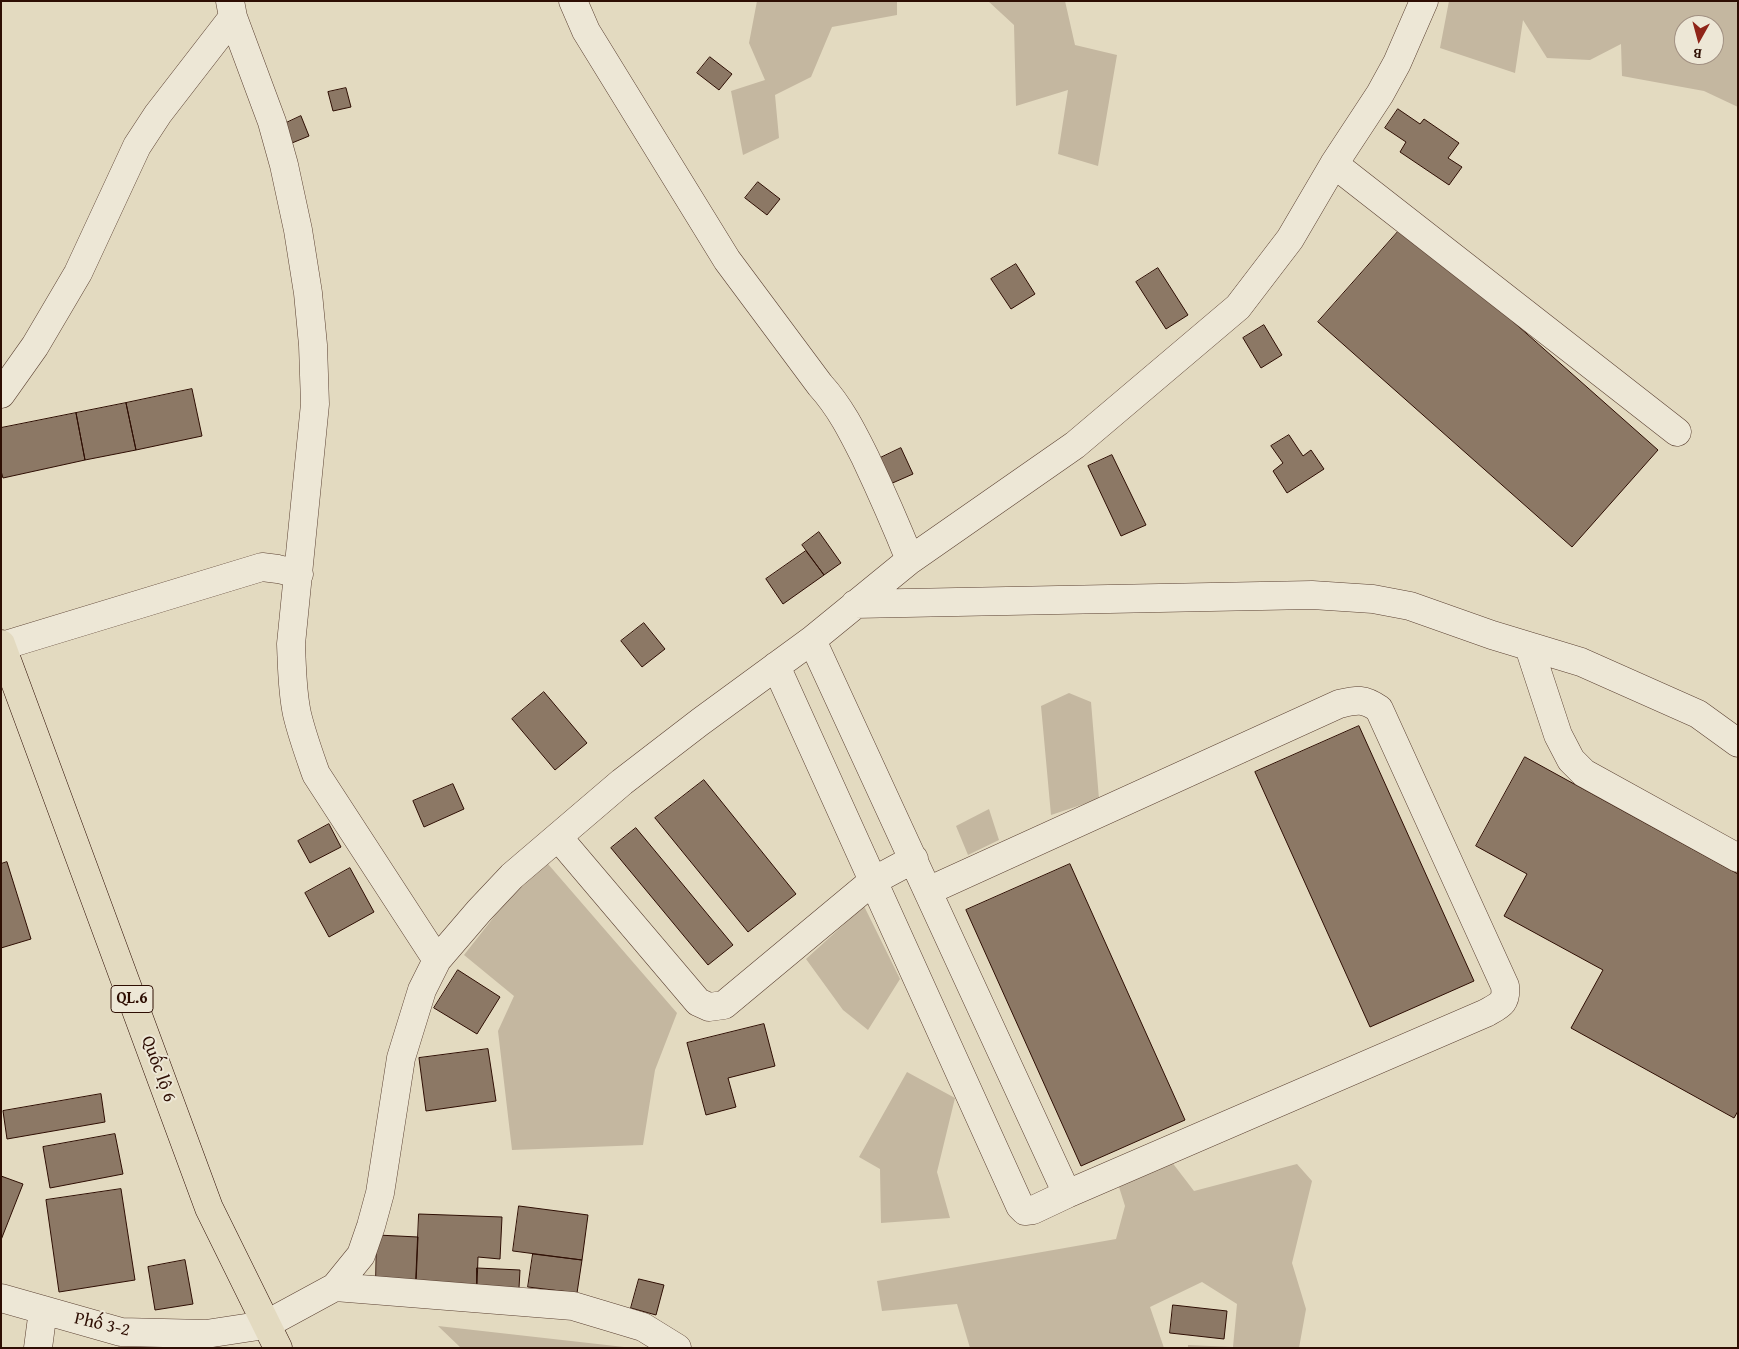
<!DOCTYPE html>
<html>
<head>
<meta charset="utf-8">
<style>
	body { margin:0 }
	#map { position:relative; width:1739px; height:1349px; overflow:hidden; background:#e3dac0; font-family:"Gentium Book Plus",serif }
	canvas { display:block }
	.frame { position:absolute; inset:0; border:2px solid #2e0e03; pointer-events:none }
	.north { position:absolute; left:1674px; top:15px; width:50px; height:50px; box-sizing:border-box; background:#ede7d6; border:1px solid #a19082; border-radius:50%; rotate:187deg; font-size:14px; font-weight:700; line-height:20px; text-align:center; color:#2e0e03 }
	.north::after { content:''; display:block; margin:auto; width:18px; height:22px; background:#8f2418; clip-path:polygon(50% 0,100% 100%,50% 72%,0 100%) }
</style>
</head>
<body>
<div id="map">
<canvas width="1739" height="1349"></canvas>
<div class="frame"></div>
<div class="north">B</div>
</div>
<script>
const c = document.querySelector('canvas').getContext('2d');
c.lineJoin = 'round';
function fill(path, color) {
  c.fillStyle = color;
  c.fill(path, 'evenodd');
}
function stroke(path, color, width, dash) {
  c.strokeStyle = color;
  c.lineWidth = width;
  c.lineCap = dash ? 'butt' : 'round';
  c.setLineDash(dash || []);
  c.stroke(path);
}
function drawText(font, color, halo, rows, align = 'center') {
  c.font = font + ' "Gentium Book Plus",serif';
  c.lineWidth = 4;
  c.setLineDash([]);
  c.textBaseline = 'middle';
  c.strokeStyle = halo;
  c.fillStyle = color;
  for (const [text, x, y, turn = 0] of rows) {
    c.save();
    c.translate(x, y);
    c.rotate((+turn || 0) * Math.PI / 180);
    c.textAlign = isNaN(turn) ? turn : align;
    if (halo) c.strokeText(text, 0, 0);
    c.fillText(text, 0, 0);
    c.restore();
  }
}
const green = new Path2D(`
	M 757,1 L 897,1 L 897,15 L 832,27 L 811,77 L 775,95 L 779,138 L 743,155 L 731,91 L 765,80 L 749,43 Z
	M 988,1 L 1065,1 L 1075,45 L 1117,55 L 1098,166 L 1058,154 L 1068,90 L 1016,106 L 1014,25 Z
	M 1449,1 L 1733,1 L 1738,3 L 1738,107 L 1704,91 L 1622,76 L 1621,44 L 1590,60 L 1547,58 L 1523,20 L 1515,73 L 1440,48 ZM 1684,25 L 1714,25 L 1714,55 L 1684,55 Z
	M 1069,693 L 1091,702 L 1099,799 L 1051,815 L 1041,706 Z
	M 989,809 L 999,840 L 968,855 L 956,826 Z
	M 548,864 L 677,1013 L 655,1070 L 643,1145 L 512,1150 L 498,1031 L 514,996 L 464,955 L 508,899 Z
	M 864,906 L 900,979 L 868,1030 L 843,1010 L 806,959 Z
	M 907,1072 L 955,1098 L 937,1172 L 950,1218 L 881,1223 L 880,1169 L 859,1157 Z
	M 1171,1161 L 1194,1191 L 1297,1164 L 1312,1181 L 1292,1263 L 1306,1309 L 1299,1348 L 1188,1348 L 1188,1345 L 1233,1347 L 1237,1304 L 1202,1282 L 1150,1307 L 1164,1348 L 970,1348 L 957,1304 L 882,1311 L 877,1281 L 1116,1239 L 1125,1206 L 1119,1187 Z
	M 438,1326 L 633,1348 L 461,1348 Z`);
const building = new Path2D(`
	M 710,57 L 732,74 L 719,90 L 697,73 Z
	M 346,88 L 351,107 L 333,111 L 328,92 Z
	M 1398,109 L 1420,124 L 1424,119 L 1459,143 L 1448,158 L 1462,167 L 1449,185 L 1400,152 L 1406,142 L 1385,128 Z
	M 301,116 L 309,136 L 292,143 L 284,124 Z
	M 758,182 L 780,199 L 767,215 L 745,198 Z
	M 1404,225 L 1658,450 L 1572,547 L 1318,322 Z
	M 1016,264 L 1035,294 L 1011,309 L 991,279 Z
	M 1158,268 L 1188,315 L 1166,329 L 1136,282 Z
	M 1264,325 L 1282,355 L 1261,368 L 1243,338 Z
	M 192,389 L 202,436 L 136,450 L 126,403 Z
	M 126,403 L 136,450 L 85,460 L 76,413 Z
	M 76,413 L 85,460 L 3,478 L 1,471 L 1,428 Z
	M 1289,435 L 1303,456 L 1311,450 L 1324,469 L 1287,493 L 1273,471 L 1283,463 L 1271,446 Z
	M 901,448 L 913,474 L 888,485 L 876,460 Z
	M 1112,455 L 1146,525 L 1121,536 L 1088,466 Z
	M 819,532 L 841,563 L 824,575 L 802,545 Z
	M 806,551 L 824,575 L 783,604 L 766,579 Z
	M 644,623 L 665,649 L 642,667 L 621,641 Z
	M 544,692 L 587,743 L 555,770 L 512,719 Z
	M 1359,726 L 1474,981 L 1370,1027 L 1255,772 Z
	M 1525,757 L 1738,874 L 1738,1111 L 1734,1118 L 1571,1028 L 1603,970 L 1504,916 L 1527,874 L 1476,846 Z
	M 704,780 L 796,894 L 748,932 L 655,818 Z
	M 453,784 L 464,809 L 424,827 L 413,801 Z
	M 329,824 L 341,847 L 310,863 L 298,841 Z
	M 636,828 L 733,945 L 708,965 L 611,848 Z
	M 7,862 L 31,939 L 1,948 L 1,864 Z
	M 1070,864 L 1185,1120 L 1081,1166 L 966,910 Z
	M 350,868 L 374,912 L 329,937 L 305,893 Z
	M 458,970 L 500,997 L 477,1034 L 434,1008 Z
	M 764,1024 L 775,1066 L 728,1078 L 736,1107 L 706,1115 L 687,1043 Z
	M 488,1049 L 496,1101 L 426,1111 L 419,1058 Z
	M 101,1094 L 105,1122 L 7,1139 L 3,1111 Z
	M 115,1134 L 123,1174 L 50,1188 L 43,1147 Z
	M 1,1176 L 23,1184 L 1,1240 Z
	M 121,1189 L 135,1280 L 59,1292 L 46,1200 Z
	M 519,1206 L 588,1215 L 582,1260 L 513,1251 Z
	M 419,1214 L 502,1217 L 500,1259 L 478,1257 L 477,1286 L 416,1283 Z
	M 377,1235 L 418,1237 L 416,1283 L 376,1282 Z
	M 533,1254 L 582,1260 L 577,1293 L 528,1287 Z
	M 185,1260 L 193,1304 L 155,1310 L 148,1267 Z
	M 477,1268 L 520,1270 L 519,1288 L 477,1286 Z
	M 639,1279 L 664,1285 L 656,1315 L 631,1308 Z
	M 1173,1305 L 1227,1311 L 1224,1339 L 1170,1333 Z`);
const minor = new Path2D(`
	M 230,1 L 233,17 L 272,122 L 284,165 L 298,230 L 308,293 L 313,345 L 315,404 L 291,644 C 292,667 292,691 297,714 C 302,735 309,754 316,774 L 437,960
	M 573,1 L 586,31 L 727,260 L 820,385 C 840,407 852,431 865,457 C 881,491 896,525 910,560
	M 1334,164 L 1677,432
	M 1,394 L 35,346 L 78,273 L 137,146 L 158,114 L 233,17
	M 855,604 L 1312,595 L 1373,599 L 1410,606 L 1492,635 L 1581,662 L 1698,714 L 1738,743
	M 2,646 L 262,567 L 278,569 L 299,574
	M 1529,647 L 1558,735 L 1571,760 L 1584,773 L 1738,858
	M 776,666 L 1020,1206 L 1025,1211 L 1033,1210 L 1067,1194 L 812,640
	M 558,837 L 698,1002 L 709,1007 L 724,1005 L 873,881 L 914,859
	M 928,891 L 1339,704 C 1357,700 1363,698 1379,709 L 1505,986 C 1507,1003 1500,1005 1486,1013 L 1067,1194
	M 335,1287 L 573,1306 L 643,1327 L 677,1348
	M 1,1298 L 121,1332 L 206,1334 L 265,1325 L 335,1287 L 361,1255 L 371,1226 L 380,1193 L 401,1058 L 422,990 L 437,960 L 479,911 L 512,876 L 622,782 L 700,722 L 812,640 L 910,560 L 1075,445 L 1238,307 L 1290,239 L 1334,164 L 1380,94 L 1397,63 L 1424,1
	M 38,1348 L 43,1310`);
const highway = new Path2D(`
	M 1,644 L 209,1208 L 278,1348`);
const shields = [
	[132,999,42]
];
const shieldNames = [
	["QL.6",132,999]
];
const streetNames = [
	["Quốc lộ 6",158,1069,70],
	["Phố 3-2",102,1325,13]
];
fill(green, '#c4b7a0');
fill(building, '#8c7865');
stroke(building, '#2e0e03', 1);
stroke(minor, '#5b4132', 29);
stroke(highway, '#2e0e03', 29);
stroke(minor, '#ede7d6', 28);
stroke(highway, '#e3dac0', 28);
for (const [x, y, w] of shields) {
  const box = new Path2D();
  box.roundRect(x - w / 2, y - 13.5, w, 27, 4);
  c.fillStyle = '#ede7d6';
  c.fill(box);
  stroke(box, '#2e0e03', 1);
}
drawText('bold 16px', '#2e0e03', null, shieldNames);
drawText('18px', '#2e0e03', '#ede7d6', streetNames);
</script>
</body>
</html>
